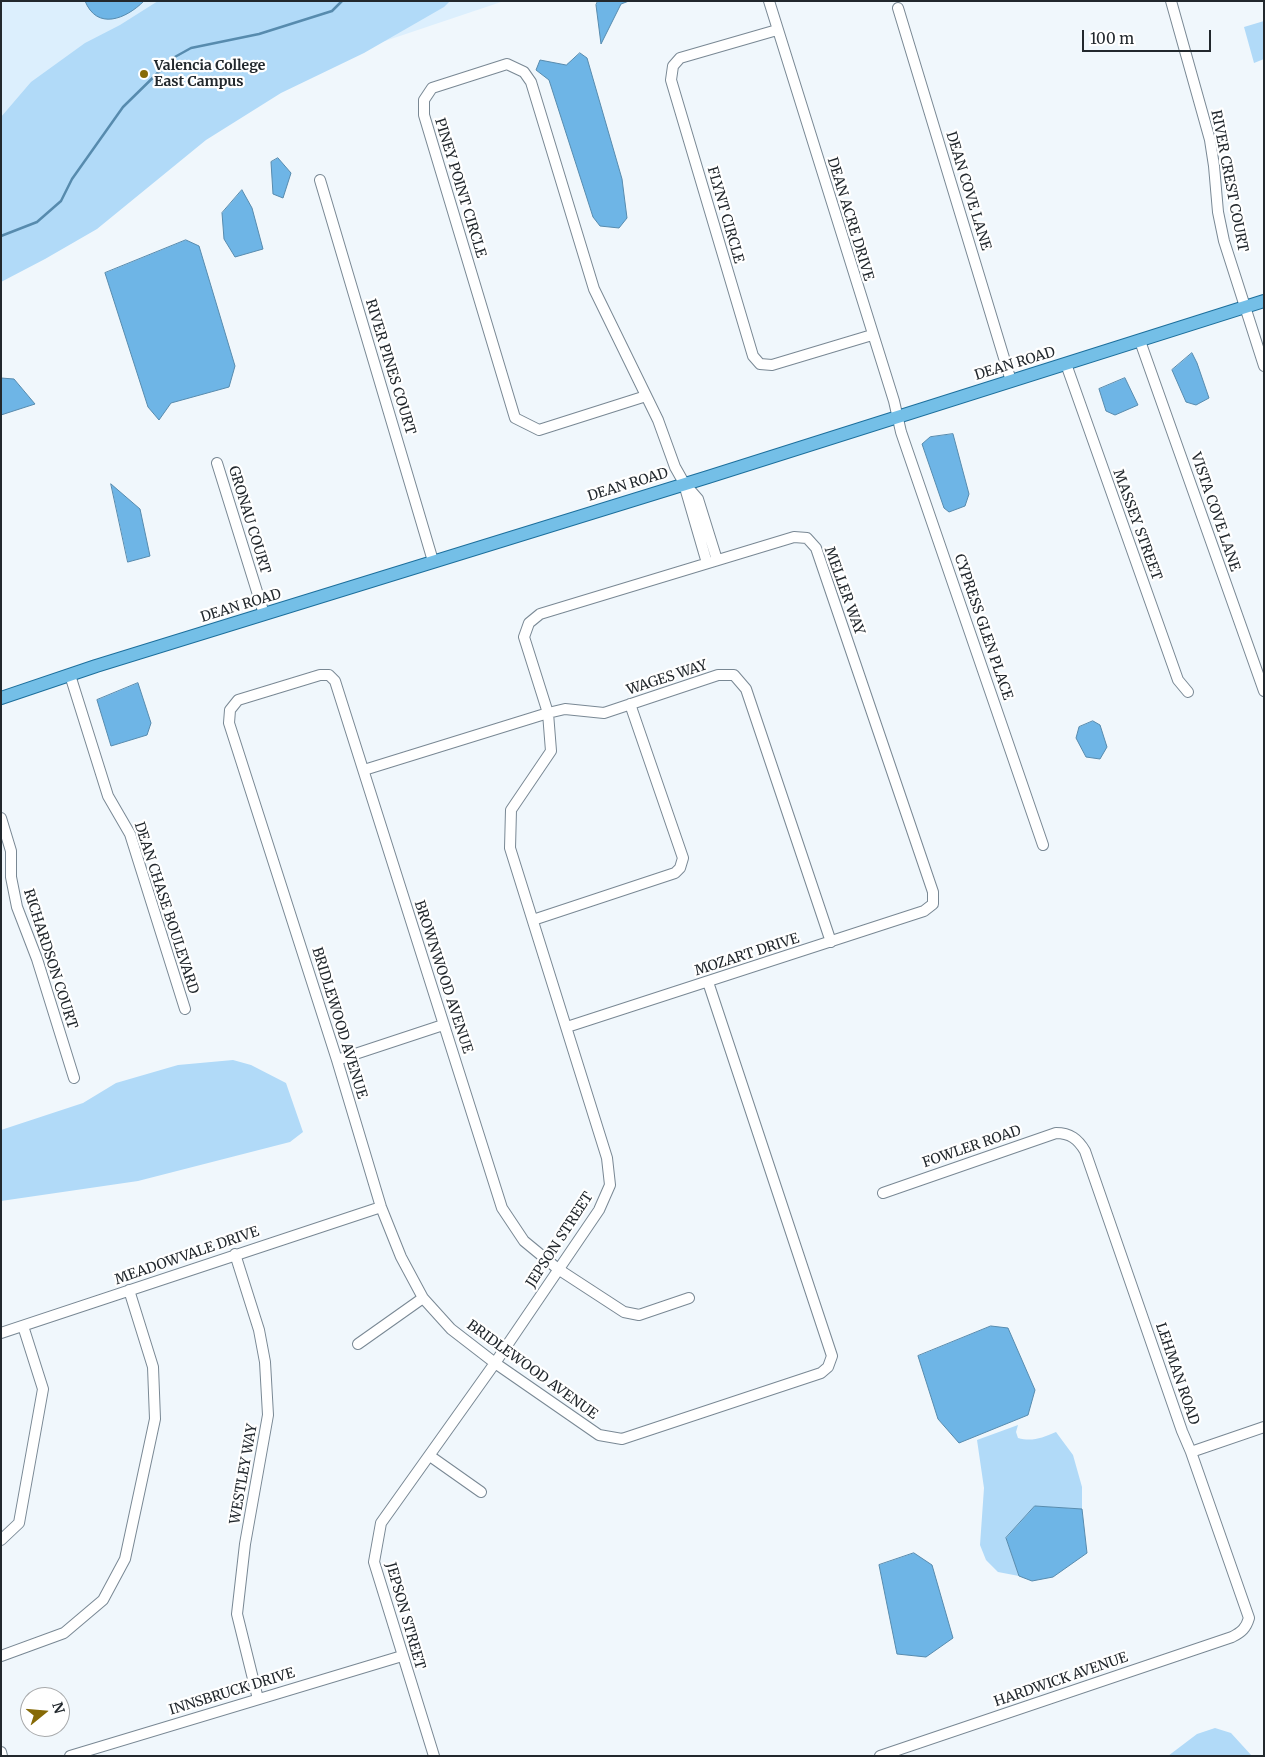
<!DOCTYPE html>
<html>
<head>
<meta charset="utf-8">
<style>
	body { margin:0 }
	#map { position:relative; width:1265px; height:1757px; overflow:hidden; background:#f0f7fc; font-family:Merriweather,serif }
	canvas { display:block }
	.frame { position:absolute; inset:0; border:2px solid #22282d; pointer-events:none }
	.north { position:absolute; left:20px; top:1687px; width:50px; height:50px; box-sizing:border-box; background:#fff; border:1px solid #a7a9ab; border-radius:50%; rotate:73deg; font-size:14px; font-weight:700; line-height:20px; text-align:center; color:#22282d }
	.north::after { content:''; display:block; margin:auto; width:18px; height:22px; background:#866a06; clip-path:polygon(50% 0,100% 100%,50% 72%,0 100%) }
	.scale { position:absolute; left:1082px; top:30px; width:129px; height:22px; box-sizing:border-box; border:2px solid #22282d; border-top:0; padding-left:6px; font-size:15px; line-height:18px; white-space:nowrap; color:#22282d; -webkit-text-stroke:4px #fff; paint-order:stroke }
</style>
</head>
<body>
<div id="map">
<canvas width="1265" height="1757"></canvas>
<div class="frame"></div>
<div class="north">N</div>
<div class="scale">100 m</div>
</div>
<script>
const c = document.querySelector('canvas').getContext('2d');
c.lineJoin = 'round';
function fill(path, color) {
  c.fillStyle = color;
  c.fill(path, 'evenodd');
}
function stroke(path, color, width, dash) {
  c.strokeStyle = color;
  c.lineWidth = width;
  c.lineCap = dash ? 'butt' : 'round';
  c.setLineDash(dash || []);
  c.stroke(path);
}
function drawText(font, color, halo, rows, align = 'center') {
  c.font = font + ' Merriweather,serif';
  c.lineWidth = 4.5;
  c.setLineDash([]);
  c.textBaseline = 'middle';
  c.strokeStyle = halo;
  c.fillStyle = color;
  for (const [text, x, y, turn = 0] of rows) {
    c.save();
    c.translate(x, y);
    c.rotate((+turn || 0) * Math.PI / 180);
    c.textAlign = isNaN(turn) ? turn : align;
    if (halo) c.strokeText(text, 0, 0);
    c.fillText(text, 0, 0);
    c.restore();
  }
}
const built = new Path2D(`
	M 1,1 L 504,1 L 1,170 Z`);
const green = new Path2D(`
	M 158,1 L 450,1 L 444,7 L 364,53 L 281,93 L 206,140 L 97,229 L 45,259 L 1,282 L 1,117 L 31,82 L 85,43 L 120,25 Z
	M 1264,21 L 1264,59 L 1254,63 L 1244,27 Z
	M 233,1060 L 251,1065 L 286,1083 L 303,1132 L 290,1142 L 138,1181 L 1,1201 L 1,1130 L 83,1103 L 116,1083 L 178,1065 Z
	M 1018,1425 L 1016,1432 L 1018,1438 C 1032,1442 1042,1438 1056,1432 L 1073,1455 L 1082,1487 L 1082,1509 L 1035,1506 L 1006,1538 L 1019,1576 L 998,1572 L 986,1560 L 980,1545 L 984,1488 L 977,1440 Z
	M 1215,1728 L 1231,1733 L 1252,1756 L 1168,1756 L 1197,1734 Z`);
const water = new Path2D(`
	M 85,1 L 144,1 C 126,19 97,31 85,1 Z
	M 598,1 L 629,1 L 621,4 L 601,44 L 596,5 Z
	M 580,53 L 587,58 L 622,179 L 627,218 L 619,228 L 600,226 L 593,217 L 549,80 L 536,70 L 540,60 L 566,65 Z
	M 278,158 L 291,173 L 283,198 L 273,194 L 271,162 Z
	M 242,190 L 252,208 L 263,249 L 235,257 L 224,239 L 222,213 Z
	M 186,240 L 199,246 L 235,366 L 229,387 L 171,403 L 159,420 L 148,407 L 105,273 Z
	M 1192,353 L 1197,363 L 1209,398 L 1196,405 L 1186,402 L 1172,370 Z
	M 1,378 L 14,379 L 35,404 L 1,415 Z
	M 1125,378 L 1138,405 L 1115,415 L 1106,411 L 1099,389 Z
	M 953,434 L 969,494 L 965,506 L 949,512 L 944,508 L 922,444 L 930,437 Z
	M 111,484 L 140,509 L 150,556 L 128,562 Z
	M 138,683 L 151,723 L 147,735 L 111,746 L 97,700 Z
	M 1093,721 L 1100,725 L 1107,747 L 1100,759 L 1086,757 L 1076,738 L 1079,727 Z
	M 991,1326 L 1008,1328 L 1035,1390 L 1028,1415 L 959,1443 L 938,1419 L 918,1356 Z
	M 1035,1506 L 1082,1509 L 1087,1553 L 1053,1577 L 1032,1581 L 1019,1576 L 1006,1538 Z
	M 914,1553 L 932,1565 L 953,1638 L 926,1657 L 897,1654 L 879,1565 Z`);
const stream = new Path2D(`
	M 1,236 L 37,222 L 61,201 L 72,179 L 123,107 L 173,58 L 191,48 L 259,34 L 332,11 L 342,1`);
const minor = new Path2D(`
	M 769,1 L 894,401 L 901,432 L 1043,845
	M 1171,1 L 1210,140 L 1214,166 L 1218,212 L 1224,241 L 1264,366
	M 898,8 L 1011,381
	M 777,30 L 680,58 L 673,66 L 671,80 L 753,356 L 760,364 L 772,365 L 872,335
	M 320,180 L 433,561
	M 1140,341 L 1264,691
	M 1066,364 L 1178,680 L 1188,692
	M 646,396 L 539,430 L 515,418 L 424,115 L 424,100 L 432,88 L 507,64 L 524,72 L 531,82 L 594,289 L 658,420 L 675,467 L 684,483 L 698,499 L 717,560
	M 217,463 L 264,614
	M 684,484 L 707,563
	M 70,675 L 108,796 L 130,834 L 185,1009
	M 364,770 L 548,713 L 565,709 L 604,713 L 718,675 L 734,675 L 746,689 L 831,942
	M 1,818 L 11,851 L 11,877 L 17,907 L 37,959 L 74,1078
	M 533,920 L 675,873 L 680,868 L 683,858 L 630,704
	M 337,1060 L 443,1025
	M 235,1254 L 259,1330 L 265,1362 L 268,1415 L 245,1544 L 237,1614 L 258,1699
	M 689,1298 L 639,1315 L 624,1312 L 558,1269 L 524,1241 L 502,1208 L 335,681 L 329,675 L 320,675 L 238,700 L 230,710 L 229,723 L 337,1060 L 381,1207 L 401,1257 L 423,1298 L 451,1329 L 495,1363 L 599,1435 L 622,1439 L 821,1373 L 828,1367 L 832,1356 L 708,982
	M 1,1333 L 381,1207
	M 358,1344 L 423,1298
	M 1191,1452 L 1264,1427
	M 430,1456 L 481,1492
	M 1,1540 L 19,1523 L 43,1389 L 23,1326
	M 1,1656 L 64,1633 L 103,1600 L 125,1559 L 155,1419 L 153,1367 L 129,1290
	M 1,1752 L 2,1756
	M 70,1756 L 402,1656
	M 434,1756 L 374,1562 L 381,1523 L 495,1363 L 599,1210 L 610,1185 L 607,1158 L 510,848 L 511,810 L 551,751 L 548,713 L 524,637 L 529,623 L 540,614 L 794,537 L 807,538 L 816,548 L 933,892 L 933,904 L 924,911 L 567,1027
	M 880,1756 L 1232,1637 C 1242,1632 1246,1628 1249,1618 L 1191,1452 L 1182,1431 L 1085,1151 C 1078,1139 1070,1133 1056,1133 L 883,1193`);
const major = new Path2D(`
	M 1,698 L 96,666 L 708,477 L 1264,301`);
const markers = [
	[144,74,5,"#866a06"]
];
const poiNames = [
	["Valencia College",154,66],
	["East Campus",154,82]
];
const streetNames = [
	["RIVER CREST COURT",1229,181,79],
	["PINEY POINT CIRCLE",460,188,73],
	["DEAN COVE LANE",968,191,73],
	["FLYNT CIRCLE",725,215,74],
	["DEAN ACRE DRIVE",850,219,73],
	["DEAN ROAD",1015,364,-17],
	["RIVER PINES COURT",390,367,73],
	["DEAN ROAD",628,485,-17],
	["VISTA COVE LANE",1215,512,71],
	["GRONAU COURT",249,520,73],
	["MASSEY STREET",1137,525,70],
	["MELLER WAY",844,591,70],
	["DEAN ROAD",241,606,-17],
	["CYPRESS GLEN PLACE",983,627,71],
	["WAGES WAY",667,678,-18],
	["DEAN CHASE BOULEVARD",166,908,72],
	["MOZART DRIVE",747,955,-18],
	["RICHARDSON COURT",50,959,72],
	["BROWNWOOD AVENUE",443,977,72],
	["BRIDLEWOOD AVENUE",339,1023,73],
	["FOWLER ROAD",972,1147,-19],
	["JEPSON STREET",560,1240,-57],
	["MEADOWVALE DRIVE",187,1256,-19],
	["BRIDLEWOOD AVENUE",532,1370,36],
	["LEHMAN ROAD",1177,1374,71],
	["WESTLEY WAY",244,1474,-80],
	["JEPSON STREET",405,1616,74],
	["HARDWICK AVENUE",1061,1680,-19],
	["INNSBRUCK DRIVE",232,1692,-17]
];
fill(built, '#dceffd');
fill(green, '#b1daf8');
fill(water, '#6eb5e6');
stroke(water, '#578bae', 1);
stroke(stream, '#578bae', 2.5);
stroke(minor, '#798894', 12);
stroke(major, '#1c6f9c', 14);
stroke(minor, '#fff', 10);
stroke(major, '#74bfe7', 12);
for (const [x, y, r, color] of markers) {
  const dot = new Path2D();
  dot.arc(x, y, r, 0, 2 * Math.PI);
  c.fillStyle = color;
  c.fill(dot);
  stroke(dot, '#fff', 2);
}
drawText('bold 14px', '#22282d', '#fff', poiNames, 'left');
drawText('14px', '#22282d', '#fff', streetNames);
</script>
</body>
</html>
